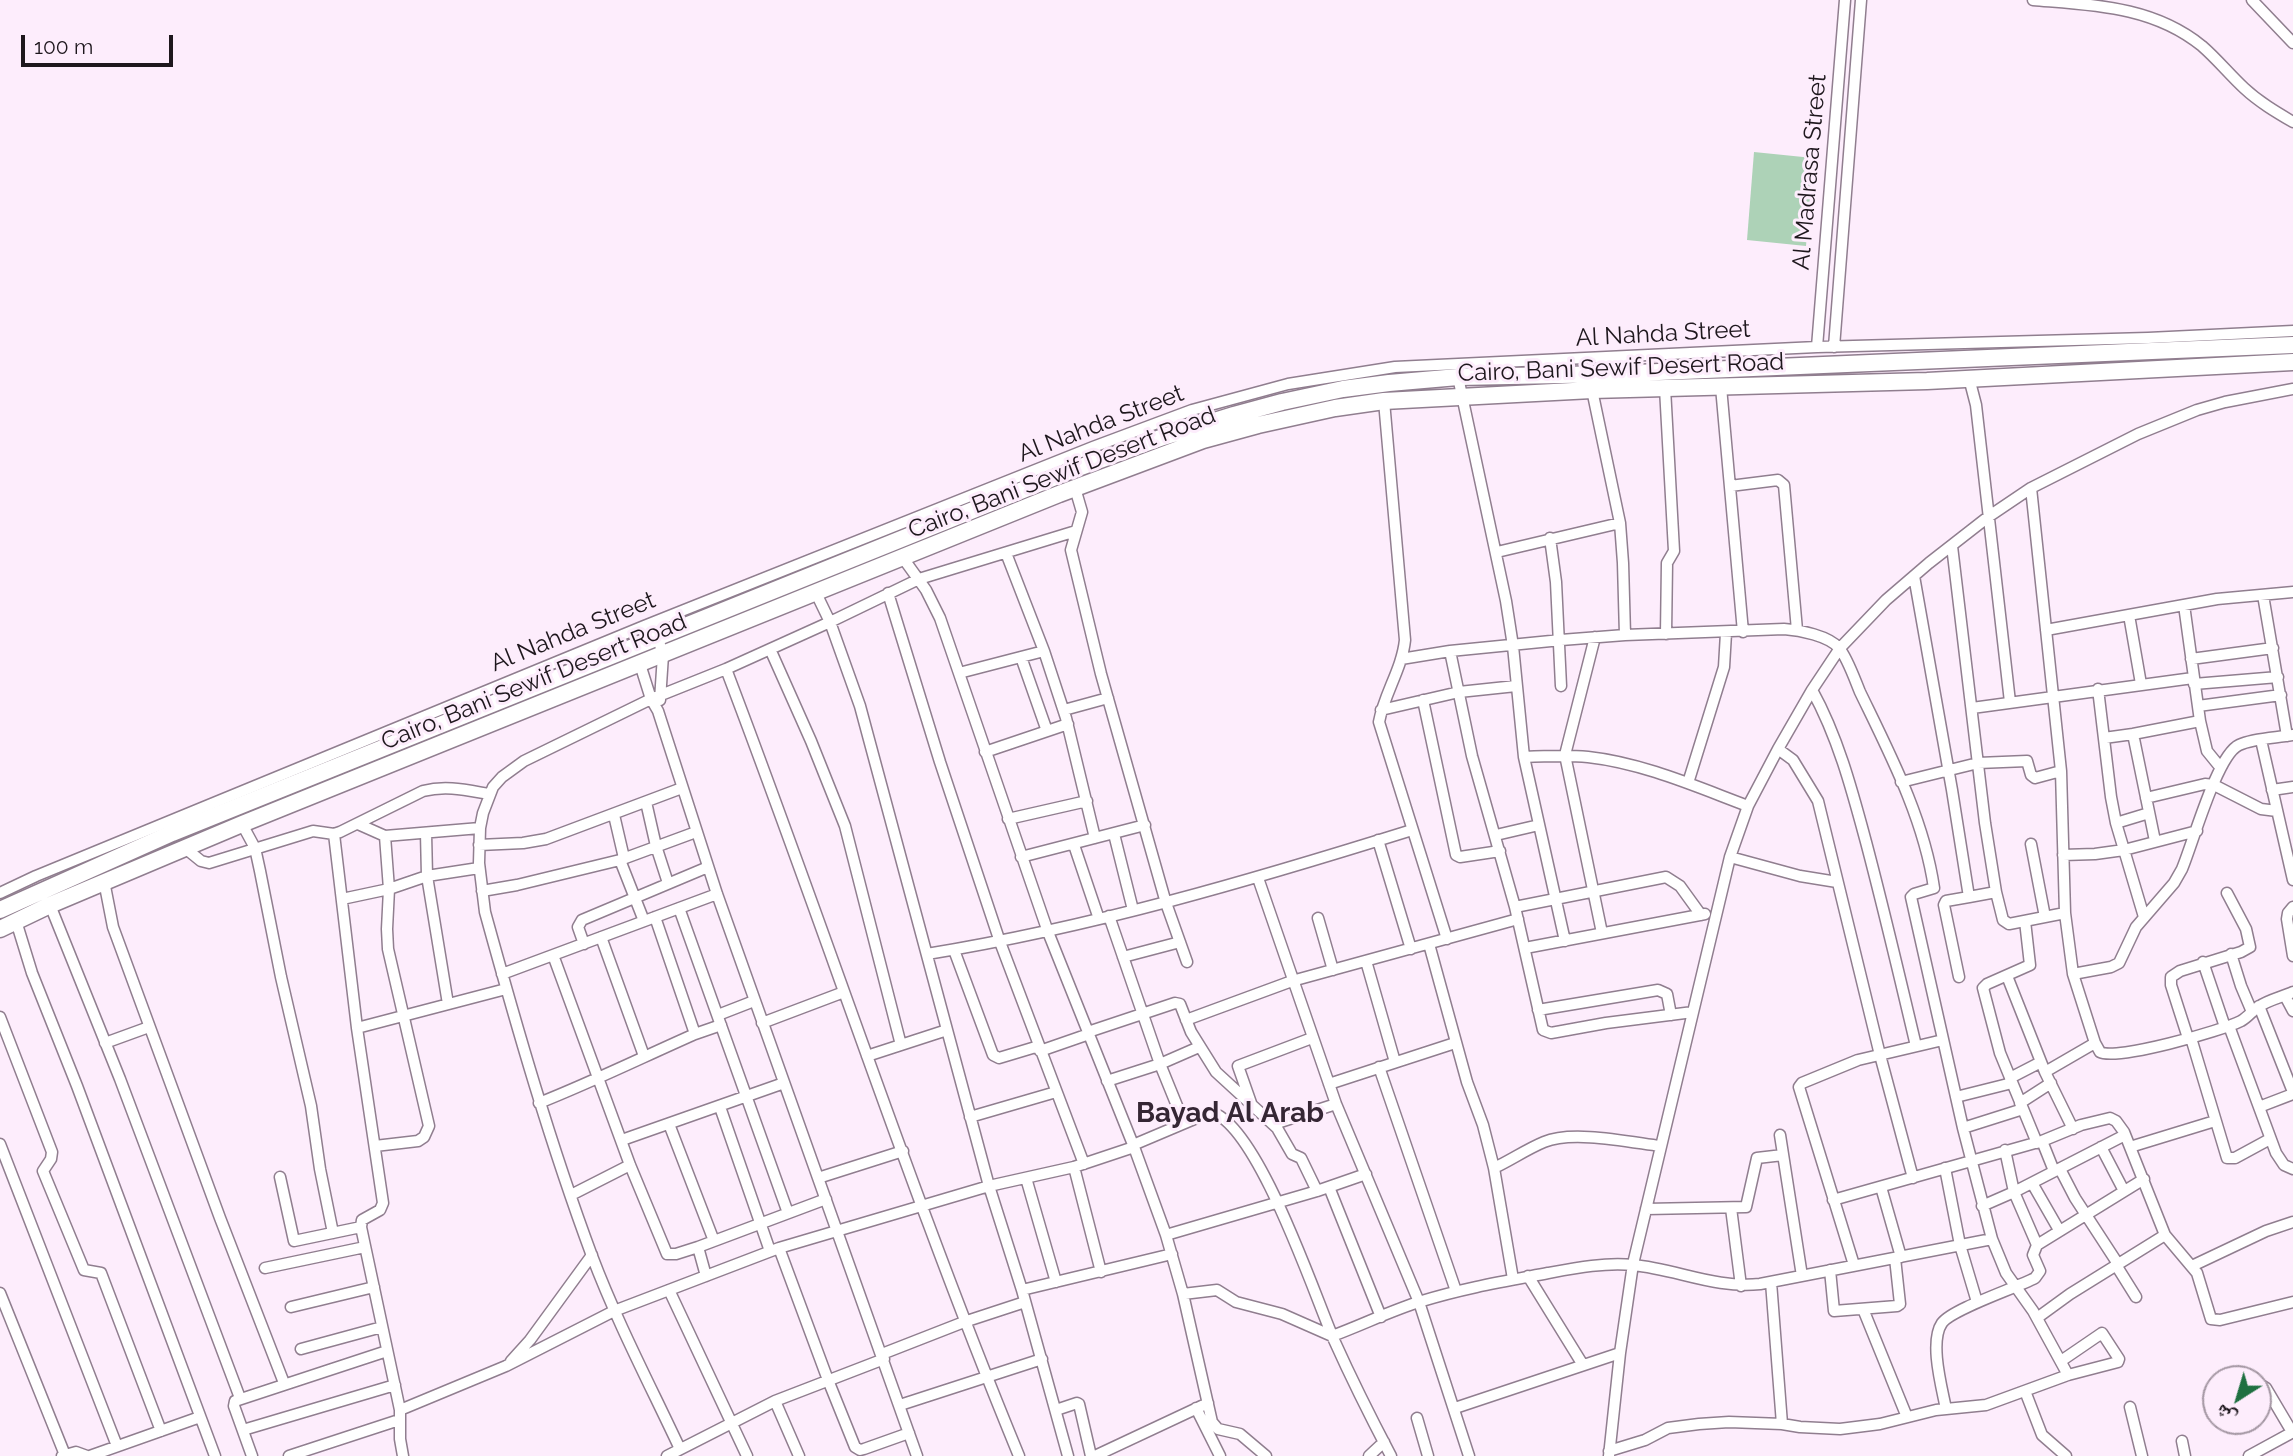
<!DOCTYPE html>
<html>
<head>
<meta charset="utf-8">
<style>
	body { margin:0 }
	#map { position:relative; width:2293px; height:1456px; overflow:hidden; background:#fdedfc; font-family:Raleway,"Noto Naskh Arabic",sans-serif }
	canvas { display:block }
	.north { position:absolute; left:2202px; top:1365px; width:70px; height:70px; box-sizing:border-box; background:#fdedfc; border:2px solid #a497a3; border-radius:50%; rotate:217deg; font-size:19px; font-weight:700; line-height:28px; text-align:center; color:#1e171d }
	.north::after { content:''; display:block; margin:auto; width:24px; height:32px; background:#1f7041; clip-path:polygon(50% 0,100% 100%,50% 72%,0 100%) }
	.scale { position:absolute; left:21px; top:35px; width:152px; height:32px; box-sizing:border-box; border:4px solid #1e171d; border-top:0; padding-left:9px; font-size:21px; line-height:24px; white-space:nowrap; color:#1e171d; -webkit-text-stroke:5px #fdedfc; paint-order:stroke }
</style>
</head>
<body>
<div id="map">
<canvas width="2293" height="1456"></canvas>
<div class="north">ش</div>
<div class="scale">100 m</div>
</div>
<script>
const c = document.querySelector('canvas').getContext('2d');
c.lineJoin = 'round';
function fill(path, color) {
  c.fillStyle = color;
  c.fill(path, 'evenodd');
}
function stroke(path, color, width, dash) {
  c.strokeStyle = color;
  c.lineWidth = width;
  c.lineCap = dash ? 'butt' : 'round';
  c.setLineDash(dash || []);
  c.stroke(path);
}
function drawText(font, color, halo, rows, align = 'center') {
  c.font = font + ' Raleway,sans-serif';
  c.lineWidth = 6;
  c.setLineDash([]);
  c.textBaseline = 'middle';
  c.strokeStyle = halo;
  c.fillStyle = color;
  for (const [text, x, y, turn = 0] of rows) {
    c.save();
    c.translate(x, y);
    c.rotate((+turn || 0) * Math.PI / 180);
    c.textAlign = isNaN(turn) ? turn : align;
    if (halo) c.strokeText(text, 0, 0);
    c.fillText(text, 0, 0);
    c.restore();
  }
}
const green = new Path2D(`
	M 1754,152 L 1813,158 L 1806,246 L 1747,240 Z`);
const minor = new Path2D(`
	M 2033,0 C 2093,5 2153,6 2202,46 C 2217,59 2230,75 2244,88 C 2259,102 2276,112 2293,122
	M 2252,0 L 2293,43
	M 1817,347 L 1845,0
	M 1834,347 L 1861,0
	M 1458,377 L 1506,601 L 1513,646 L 1524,757 C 1545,756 1567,755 1588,757 C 1643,763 1697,787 1748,806
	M 1969,378 L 1976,405 L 2010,702
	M 1721,387 L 1743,632
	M 1665,388 L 1674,551 L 1667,563 L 1666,634
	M 1592,390 L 1620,523 L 1623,563 L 1625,635
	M 1384,401 L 1405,640 C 1402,669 1384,694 1379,722 L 1447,939
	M 1730,486 L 1778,480 L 1784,485 L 1797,630
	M 1075,488 L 1082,512 L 1071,550 L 1101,674 L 1166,903 L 1187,962
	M 2031,488 L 2061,771 L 2065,913
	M 1550,538 L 1556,582 L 1561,686
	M 1952,546 L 1985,823 L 1996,892 L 2003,920 L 2009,924 L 2065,913 L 2073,974 L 2095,1043 L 2100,1052 C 2116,1061 2221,1031 2241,1021 C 2248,1017 2252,1011 2258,1007 C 2268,1000 2282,997 2293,992
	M 1497,552 L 1620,523
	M 1006,553 L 1044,651 L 1066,718 L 1095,838
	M 903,558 L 926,590 L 940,618 L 1048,932 L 1134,1147 L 1166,1235 L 1183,1294 L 1212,1422 L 1218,1429 L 1240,1434 L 1266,1456
	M 1914,576 L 1952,790 L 1969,897 L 1996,892
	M 816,593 L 830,622 L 860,706 L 989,1186 L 1022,1290 L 1068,1456
	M 888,593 L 940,762 L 1000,942 L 1084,1164
	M 2263,595 L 2287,736
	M 2184,605 L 2200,721 L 2207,751 L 2220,767
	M 2129,615 L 2141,684
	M 2046,630 L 2217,599 L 2293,592
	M 1595,637 L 1565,755 L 1602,933
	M 658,638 L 663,655 L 660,700
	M 770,649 L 811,741 L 845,826 L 901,1045
	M 1450,651 L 1472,756 L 1515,907 L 1543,1030 L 1551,1033 L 1606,1023 L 1693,1012
	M 1021,657 L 1047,731
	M 1401,659 L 1450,651 L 1561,640 L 1625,635 L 1784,629 C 1800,630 1829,636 1839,648 C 1847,657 1855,680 1860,692 C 1890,754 1924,819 1934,888 L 1914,894 L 1911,897 L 1963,1128 L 1992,1239 L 2006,1273 L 2033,1311 L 2068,1375
	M 2191,659 L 2273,648
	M 639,661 L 651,699 L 658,711 L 717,894 L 917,1456
	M 726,669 C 826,931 912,1197 1019,1456
	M 959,673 L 1044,651
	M 2194,684 L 2278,677
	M 2098,689 L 2111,797 L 2116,823 L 2144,917
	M 1812,690 C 1838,737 1852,790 1866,842 C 1884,910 1900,978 1916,1046
	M 1423,700 L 1456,855 L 1460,857 L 1500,851
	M 2198,706 L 2281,695
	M 1972,708 L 2193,678
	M 1064,710 L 1108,698
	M 1381,710 L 1459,692 L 1516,686
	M 2133,734 L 2155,841
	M 2104,738 L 2133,734 L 2200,721
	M 2261,740 L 2293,880
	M 1778,749 L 1793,760 L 1818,801 L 1880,1055 L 1913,1178
	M 985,752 L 1068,724
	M 1524,757 L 1565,941
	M 1901,782 L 1978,763 L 2027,761 L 2031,775 L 2035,778 L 2061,771
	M 1688,783 L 1724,667 L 1726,633
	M 2272,790 L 2293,787
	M 2146,798 L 2205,784 L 2214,785 L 2261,809 L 2277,811
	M 646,802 L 656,846 L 668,883
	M 614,815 L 624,858
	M 1008,819 L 1087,801
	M 2116,823 L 2149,813
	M 242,824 L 255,848 L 260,871 L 281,977 L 311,1106 L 320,1169 L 333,1233
	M 358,824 L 385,836 L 480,828
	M 426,833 L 427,876 L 448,1004
	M 334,834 L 357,1028 L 383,1203 L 380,1210 L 362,1220 L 361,1227 L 400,1410 L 400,1439 L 403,1456
	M 1114,834 L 1133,910
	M 1496,835 L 1539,825
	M 1378,840 L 1411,949
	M 2031,844 L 2045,917
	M 479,845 L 523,843 L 546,839 L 682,788
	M 1074,845 L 1099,919
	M 185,848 L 201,861 L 209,863 L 313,831 L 334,834 L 340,832 L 423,791 C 446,785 466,790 489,794
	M 2063,855 L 2095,854 L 2124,850 L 2197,831
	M 1021,857 L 1145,825
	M 1730,857 L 1800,876 L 1837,882
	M 620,860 L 644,921
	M 1258,878 L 1336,1104 L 1419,1302 L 1469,1456
	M 104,881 L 113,927 L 220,1218 L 284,1383
	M 482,891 L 517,885 L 620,860 L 696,832
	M 0,893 L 36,876 L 644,626 L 1093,447 L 1192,410 L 1288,384 L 1395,367 L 1817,347 L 2148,338 L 2293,331
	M 342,899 L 389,889 L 427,876 L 479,868
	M 50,905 L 120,1079 L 240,1398
	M 1515,907 L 1666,877 L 1680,886 L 1701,915
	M 2293,907 L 2288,913 L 2287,919 L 2293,956
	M 679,908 L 788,1213
	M 1109,916 L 1160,1064 L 1184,1123
	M 655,917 L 695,1034 L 721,1025
	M 1318,918 L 1333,970
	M 16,921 L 32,973 L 77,1086 L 215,1456
	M 2025,921 L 2030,965 L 1987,984 L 1983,988 L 2000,1053 L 2037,1143
	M 601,937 L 644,1056
	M 584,944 L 578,927 L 582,920 L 708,867
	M 1429,944 L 1467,1082 L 1483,1125 L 1494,1168 L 1513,1279
	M 1525,948 L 1705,914
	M 954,950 L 993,1055 L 999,1058 L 1039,1046
	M 927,954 C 1093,927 1252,880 1412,830
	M 2231,954 L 2241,986 L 2252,1012
	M 553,955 L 630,1165 L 667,1254 L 676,1254 L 698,1247 L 826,1199
	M 1123,957 L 1180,942
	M 1366,961 L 1395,1062
	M 2203,962 L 2225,1027
	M 502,974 L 717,894
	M 2073,974 L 2111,967 L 2119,963 L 2136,927 L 2174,883 L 2182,869 C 2193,843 2217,755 2239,745 C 2254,738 2276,738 2293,735
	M 2007,976 L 2045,1072 L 2073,1129
	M 1959,977 L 1944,905 L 1946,901 L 1969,897
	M 2285,996 L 2293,1011
	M 2259,1006 L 2293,1092
	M 1538,1010 L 1658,990 L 1667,994 L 1671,1015
	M 718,1015 L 754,1001
	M 0,1017 L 52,1152 L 51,1159 L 43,1171 L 84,1270 L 101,1273 L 161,1431
	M 1186,1020 L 1292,981 L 1518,919
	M 762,1023 L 844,992
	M 2229,1026 L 2276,1153 L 2284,1165 L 2293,1169
	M 357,1028 L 506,989
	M 1088,1032 L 1175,1003 L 1180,1004 L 1191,1032 L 1216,1072 L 1277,1128 L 1292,1154 L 1301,1158 L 1317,1191
	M 2188,1038 L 2171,985 L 2171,977 L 2180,971 L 2241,952 L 2250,947 L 2246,929 L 2227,893
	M 2191,1038 L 2227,1158 L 2235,1158 L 2270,1139
	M 105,1043 L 149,1027
	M 1040,1051 L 1089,1034
	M 867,1056 L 947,1030
	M 1379,1067 L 1456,1291
	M 2045,1072 L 2095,1043
	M 2010,1078 L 2041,1062
	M 1107,1081 L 1160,1064 L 1199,1047
	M 1329,1084 L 1455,1043
	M 1956,1097 L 2012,1083
	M 539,1103 C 592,1082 643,1057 695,1034
	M 1251,1103 L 1238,1066 L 1312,1038
	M 2020,1103 L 2051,1083
	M 720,1107 L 770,1251
	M 2259,1107 L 2293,1094
	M 970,1117 L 1056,1092
	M 669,1124 L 714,1241
	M 1274,1124 L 1336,1104
	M 1963,1128 L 2023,1109
	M 1780,1135 L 1802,1276
	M 622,1140 L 784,1083
	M 2042,1141 L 2054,1171
	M 0,1144 L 117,1446
	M 1133,1145 L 1211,1112 C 1258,1125 1314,1294 1334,1340 C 1352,1380 1371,1418 1391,1456
	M 375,1146 L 418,1141 L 424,1137 L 429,1126 L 388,949 L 387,929 L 389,889 L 385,836
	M 2101,1147 L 2124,1191
	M 2130,1147 L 2215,1121
	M 2005,1150 L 2014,1192 L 2037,1245
	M 1074,1167 L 1101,1272
	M 1494,1168 C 1511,1160 1527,1149 1544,1142 C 1572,1130 1629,1142 1660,1146
	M 1945,1168 L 1960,1245 L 1977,1302
	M 2060,1169 L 2075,1198 L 2118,1264
	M 280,1177 L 294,1241 L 361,1227
	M 818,1178 L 903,1151
	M 1026,1178 L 1056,1282
	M 2032,1183 L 2059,1230
	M 1329,1187 L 1381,1317
	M 1881,1187 L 1901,1257
	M 571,1195 L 630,1165
	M 1833,1200 L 2042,1141 L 2081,1125 L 2110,1118 L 2116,1121 L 2124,1132 L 2165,1235 L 2197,1273 L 2211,1319 L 2220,1320 L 2293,1302
	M 1982,1206 L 2014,1192 L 2125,1135
	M 1731,1208 L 1741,1286
	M 1646,1209 L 1746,1207 L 1757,1158 L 1783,1155
	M 1166,1235 L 1317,1191 L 1366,1174
	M 698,1247 L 706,1276
	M 779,1248 L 828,1380 L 855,1447 L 860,1450 L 864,1449 L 909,1433
	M 1854,1265 L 1799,1087 L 1802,1083 L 1858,1060 L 1943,1040
	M 2116,1265 L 2136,1297
	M 2192,1266 L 2266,1231 L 2293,1222
	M 265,1268 L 365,1247
	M 1830,1270 L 1834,1311 L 1897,1306 L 1900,1304 L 1895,1258
	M 1528,1276 L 1583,1365
	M 1771,1282 L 1782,1424
	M 669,1290 L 747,1456
	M 1022,1290 L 1172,1254
	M 0,1293 L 65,1455
	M 1183,1294 L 1217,1290 L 1236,1302 L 1282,1314 L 1332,1336 C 1362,1325 1392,1310 1422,1301 C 1464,1288 1506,1281 1548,1273 C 1575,1268 1606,1262 1633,1265 C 1676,1269 1716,1289 1760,1284 L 1992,1239
	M 291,1307 L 374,1287
	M 1863,1309 L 1907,1417
	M 2037,1318 L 2070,1294 L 2165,1235
	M 301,1349 L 382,1327
	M 882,1354 L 964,1322 L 1025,1302
	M 511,1361 L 530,1340 L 592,1255
	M 2258,1383 L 2266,1388 L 2292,1432
	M 2025,1391 L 2042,1435 L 2066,1456
	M 775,1401 L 799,1456
	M 900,1405 L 1042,1359
	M 2130,1407 L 2142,1456
	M 1196,1408 L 1220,1456
	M 1455,1408 L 1620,1353
	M 1946,1409 C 1942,1388 1929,1342 1942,1323 C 1952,1309 2016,1288 2035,1278 L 2040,1271 L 2033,1255 L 2037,1245 L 2144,1179
	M 400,1410 L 506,1366 L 614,1311 L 779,1248 L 989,1186 L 1074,1167 L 1134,1147
	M 1056,1410 L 1077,1403 L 1079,1404 L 1091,1456
	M 1417,1418 L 1428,1456
	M 243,1430 L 395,1385
	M 2182,1441 L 2185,1456
	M 680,1449 C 650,1385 617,1322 592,1256 C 550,1143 517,1028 485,912 L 479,863 L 480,828 L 483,813 L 493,787 L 502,777 L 524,761 L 651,699 L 726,669 L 830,622 L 919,579 L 1076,531
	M 1609,1451 L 1645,1440 L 1668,1428 L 1699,1424 L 1729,1422 L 1782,1424 L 1800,1427 L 1840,1429 L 1880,1424 L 1936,1410 L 1986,1405 L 2068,1375 L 2118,1362 L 2119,1359 L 2102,1333 L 2061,1361
	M 62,1456 L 76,1452 L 87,1456
	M 90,1456 L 200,1417
	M 252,1456 L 234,1406 L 235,1401 L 387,1351
	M 289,1456 L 399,1420
	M 667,1456 L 775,1401 L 884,1359
	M 1095,1456 L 1208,1403
	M 1369,1456 L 1384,1442
	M 1609,1456 L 1620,1353 L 1633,1264 L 1730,857 L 1748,806 L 1778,749 L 1812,690 L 1840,648 L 1886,600 L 1929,563 L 1988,517 L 2031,488 L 2138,434 L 2197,410 L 2225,402 L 2293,389
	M 2249,1456 L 2293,1432`);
const primary = new Path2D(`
	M 0,910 L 172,833 L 1070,471 L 1163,437 L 1234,415 L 1282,402 L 1343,389 L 1389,383 L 1458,377 L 1612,374 L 2293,345
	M 0,929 L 50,905 L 242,824 L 1059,494 L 1203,440 L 1258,425 L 1335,408 L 1384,401 L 1592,390 L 1927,381 L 2293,362`);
const streetNames = [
	["Al Madrasa Street",1810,172,-85],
	["Al Nahda Street",1663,334,-3],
	["Cairo, Bani Sewif Desert Road",1621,368,-2],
	["Al Nahda Street",1101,424,-21],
	["Cairo, Bani Sewif Desert Road",1062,473,-21],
	["Al Nahda Street",573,632,-22],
	["Cairo, Bani Sewif Desert Road",534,682,-22]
];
const quarterNames = [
	["Bayad Al Arab",1230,1114]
];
fill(green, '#add2b7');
stroke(minor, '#907e8f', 13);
stroke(primary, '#907e8f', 19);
stroke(minor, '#fff', 10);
stroke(primary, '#fff', 16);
drawText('24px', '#1e171d', '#fdedfc', streetNames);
drawText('bold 28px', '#352634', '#fdedfc', quarterNames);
</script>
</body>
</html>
